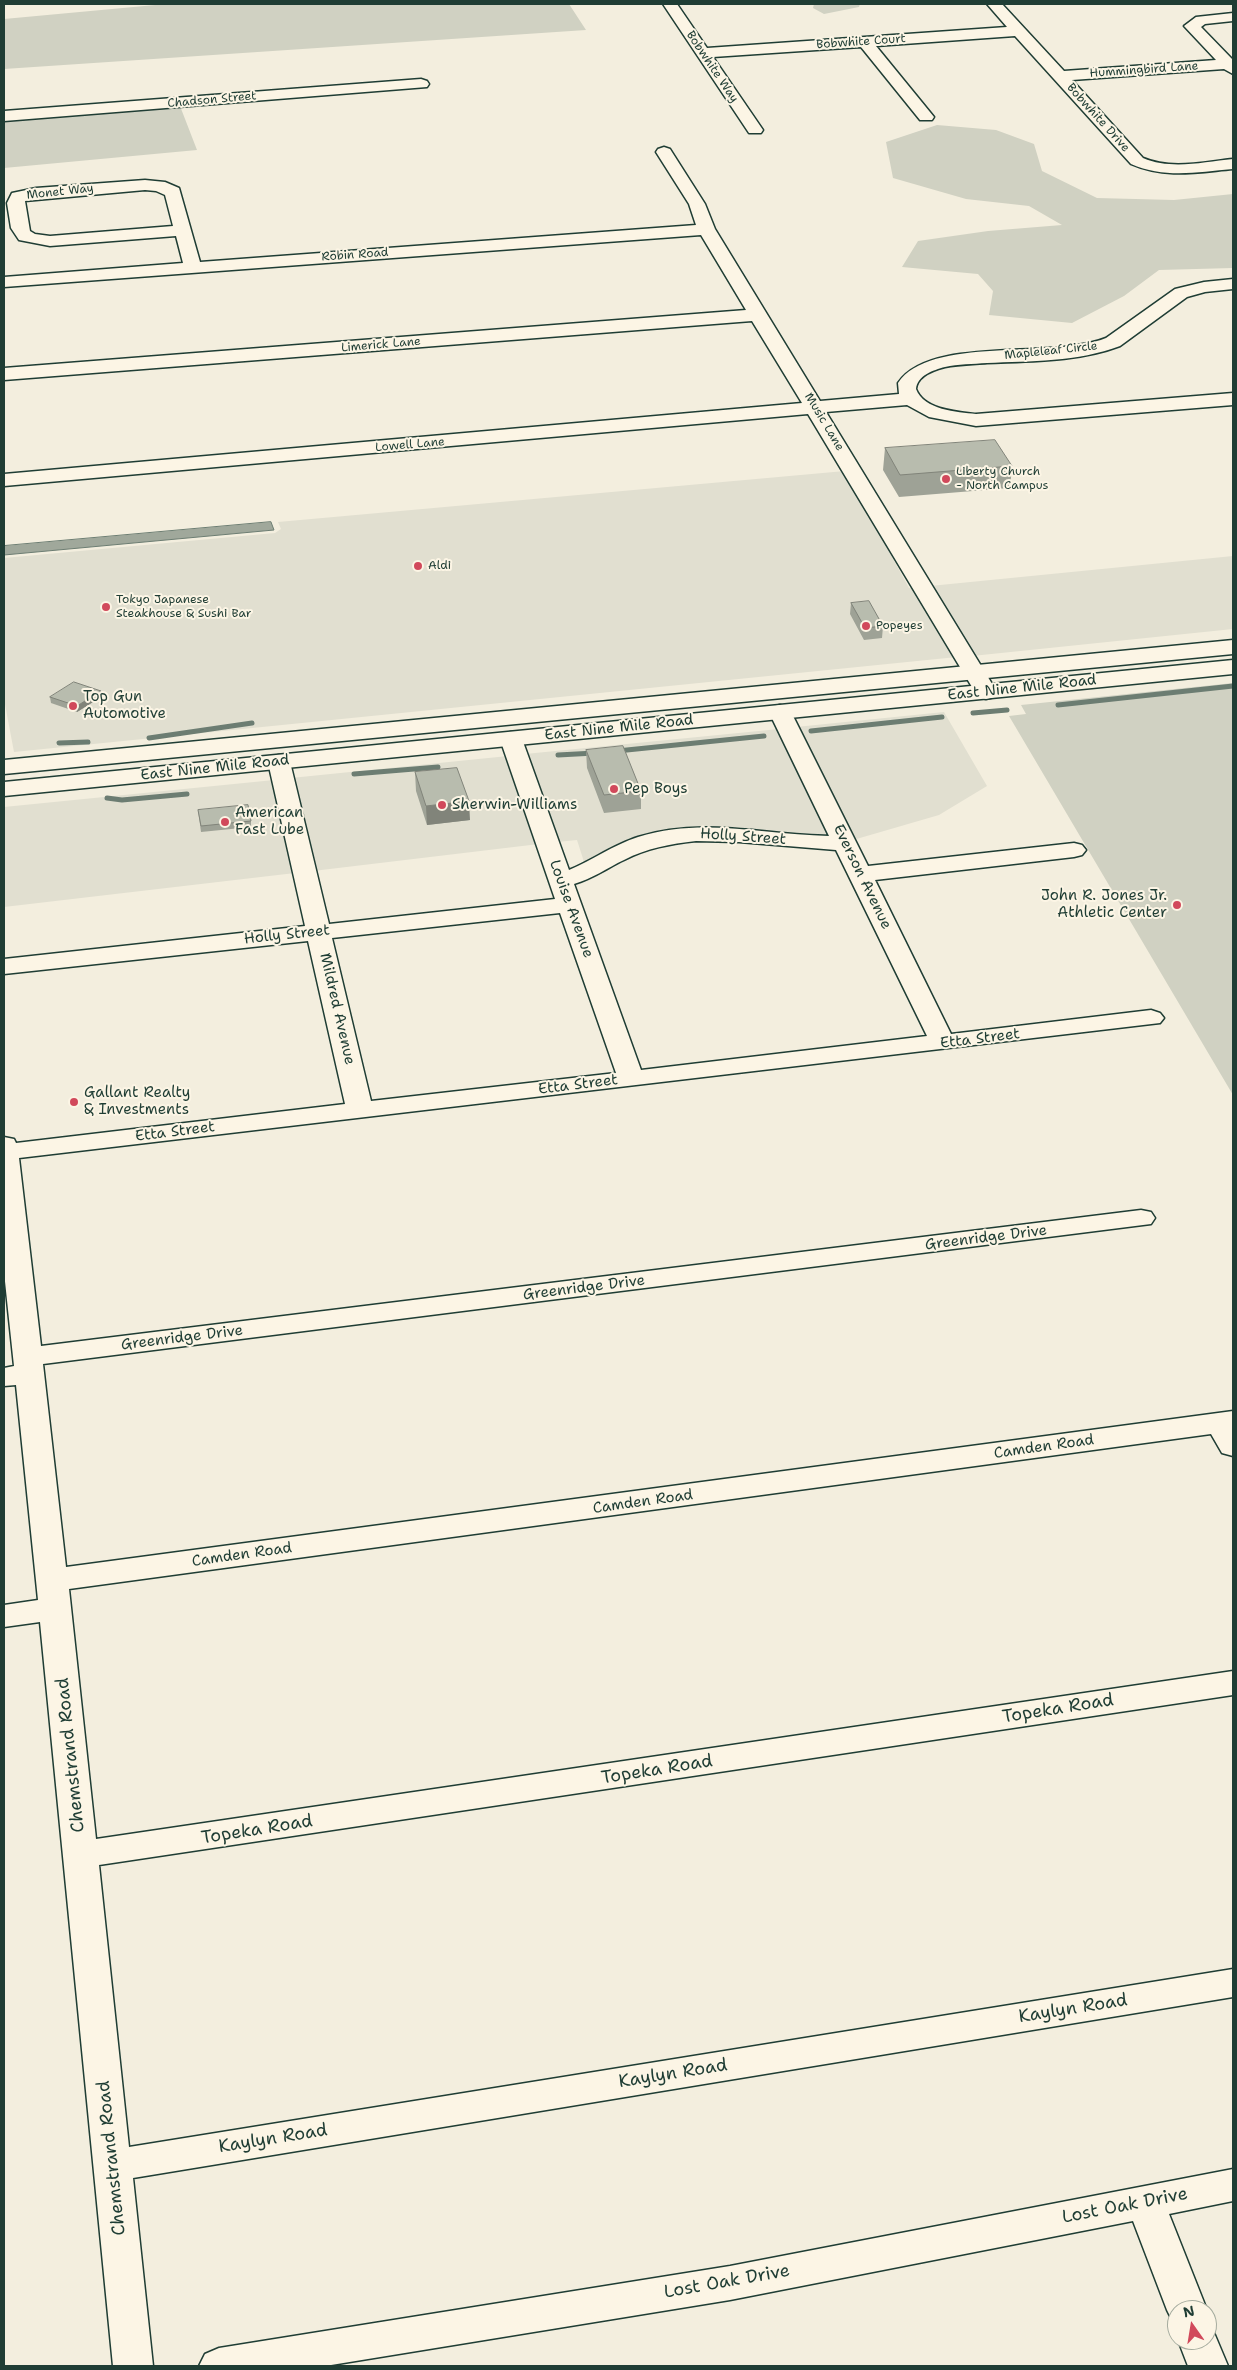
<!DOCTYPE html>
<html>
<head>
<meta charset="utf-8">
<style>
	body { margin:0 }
	#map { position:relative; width:1237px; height:2370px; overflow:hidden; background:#f3eede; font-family:"Shantell Sans",sans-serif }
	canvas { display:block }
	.frame { position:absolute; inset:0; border:5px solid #1f3d34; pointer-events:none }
	.north { position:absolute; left:1167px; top:2300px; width:50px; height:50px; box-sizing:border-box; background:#fcf5e5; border:1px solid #a4ab9e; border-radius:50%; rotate:347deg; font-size:14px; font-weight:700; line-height:20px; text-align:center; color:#1f3d34 }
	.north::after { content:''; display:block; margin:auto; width:18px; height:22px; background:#d1495b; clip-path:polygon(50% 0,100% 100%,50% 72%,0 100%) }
</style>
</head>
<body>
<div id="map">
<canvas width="1237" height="2370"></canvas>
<div class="frame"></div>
<div class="north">N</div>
</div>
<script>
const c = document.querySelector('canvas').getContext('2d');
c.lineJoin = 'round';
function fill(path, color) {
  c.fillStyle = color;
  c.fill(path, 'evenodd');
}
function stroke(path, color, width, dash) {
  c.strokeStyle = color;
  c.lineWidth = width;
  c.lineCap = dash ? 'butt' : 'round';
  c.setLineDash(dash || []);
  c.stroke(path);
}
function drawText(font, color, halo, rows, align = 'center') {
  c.font = font + ' "Shantell Sans",sans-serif';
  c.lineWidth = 4;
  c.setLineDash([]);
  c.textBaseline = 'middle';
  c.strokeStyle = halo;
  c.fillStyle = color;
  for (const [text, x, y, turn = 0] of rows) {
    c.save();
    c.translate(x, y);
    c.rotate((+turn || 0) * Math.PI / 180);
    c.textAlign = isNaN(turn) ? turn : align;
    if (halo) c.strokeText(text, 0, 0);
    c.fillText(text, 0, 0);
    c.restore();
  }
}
const built = new Path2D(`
	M 845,471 L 909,588 L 915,588 L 957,657 L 14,752 L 4,699 L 4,558 L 275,533 L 281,529 L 278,522 Z
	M 1233,556 L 1233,629 L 972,656 L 930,586 Z
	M 944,712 L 987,786 L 939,815 L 853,840 L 796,727 Z
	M 779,729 L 834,838 L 744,828 L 694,828 L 669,831 L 585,865 L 577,840 L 557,842 L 525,754 Z
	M 508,756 L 539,844 L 313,871 L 291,778 Z
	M 274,780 L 295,873 L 4,907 L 4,807 Z`);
const green = new Path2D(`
	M 166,4 L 569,4 L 586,30 L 4,69 L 4,19 Z
	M 814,4 L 860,4 L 859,7 L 824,14 L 813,8 Z
	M 180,106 L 197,150 L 4,168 L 4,119 Z
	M 937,125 L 996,130 L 1034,144 L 1042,171 L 1097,198 L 1174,200 L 1233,194 L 1233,268 L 1159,270 L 1124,296 L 1072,323 L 989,315 L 993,291 L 978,274 L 902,267 L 918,241 L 988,231 L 1062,225 L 1029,206 L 966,199 L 893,178 L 886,142 Z
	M 1233,683 L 1233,1095 L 1009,716 L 1026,714 L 1021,705 Z`);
const water = new Path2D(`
	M 271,522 L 274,530 L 4,555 L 4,546 Z`);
const stream = new Path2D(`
	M 1058,705 L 1233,686
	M 973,713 L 1007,710
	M 811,731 L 942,717
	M 149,738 L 252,723
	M 59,743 L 88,742
	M 617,751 L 764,736
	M 558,755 L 595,753
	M 354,774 L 438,767
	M 107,798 L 122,800 L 187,794`);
const minor = new Path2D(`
	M 663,4 L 677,4 L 707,48 L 1007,27 L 987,4 L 1002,4 L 1064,71 L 1216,60 L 1184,26 L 1196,17 L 1233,13 L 1233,21 L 1205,24 L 1201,27 L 1233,60 L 1233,74 L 1224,69 L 1072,80 L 1143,158 C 1171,170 1203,162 1233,159 L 1233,169 C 1198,172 1165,179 1131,164 L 1015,36 L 876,46 L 934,117 L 932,120 L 920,120 L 861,47 L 713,57 L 763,130 L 761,133 L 749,133 Z
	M 421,79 L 427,81 L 429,84 L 427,87 L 4,121 L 4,111 Z
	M 664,147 L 670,149 L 705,204 L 715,229 L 820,401 L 899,394 L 898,383 C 930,335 1052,360 1106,338 L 1175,289 L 1204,282 L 1233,279 L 1233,289 L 1205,292 L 1187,297 L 1120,346 C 1078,362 1030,361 987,363 C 973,364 958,364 945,367 C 933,370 917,376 916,389 C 924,410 957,412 976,414 L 1233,393 L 1233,405 L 976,426 L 929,417 L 907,405 L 826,412 L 997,692 L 994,697 L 986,699 L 978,697 L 975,692 L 808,414 L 4,486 L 4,474 L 802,403 L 752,321 L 4,380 L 4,368 L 746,310 L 701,235 L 4,287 L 4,277 L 183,263 L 176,236 L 50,246 L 19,240 L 11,228 L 7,203 L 12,193 L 36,188 L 145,180 L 165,182 L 179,188 L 200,262 L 696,225 L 689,204 L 656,152 L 658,149 ZM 145,190 L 156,191 L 165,195 L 173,226 L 50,236 L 35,234 L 30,231 L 25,201 Z
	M 780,705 L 788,707 L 791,712 L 868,866 L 1074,843 L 1082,845 L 1086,850 L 1082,855 L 1074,857 L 875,880 L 951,1034 L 1151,1010 L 1160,1013 L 1164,1018 L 1160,1023 L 19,1158 L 41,1346 L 1141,1210 L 1151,1212 L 1155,1218 L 1151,1224 L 43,1364 L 66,1567 L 1233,1411 L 1233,1456 L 1222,1453 L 1211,1434 L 69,1589 L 96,1839 L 1233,1671 L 1233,1695 L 99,1865 L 129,2147 L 1233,1969 L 1233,1997 L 133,2178 L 153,2366 L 113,2366 L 40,1622 L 4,1627 L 4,1605 L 38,1600 L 16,1385 L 4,1386 L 4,1368 L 14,1366 L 4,1272 L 4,1137 L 14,1139 L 16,1143 L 345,1104 L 308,941 L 4,974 L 4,959 L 305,926 L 268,762 L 271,757 L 279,755 L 287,757 L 290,762 L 329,924 L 555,899 L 500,739 L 503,734 L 511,732 L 519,734 L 522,739 L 569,870 C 593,860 613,845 638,837 C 703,817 764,835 829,836 L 769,712 L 772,707 ZM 696,841 L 739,842 L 836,850 L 927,1036 L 641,1070 L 574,884 C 592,879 607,868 624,860 C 647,848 670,844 696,841 ZM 560,913 L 616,1073 L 371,1101 L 332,938 Z
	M 1233,2169 L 1233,2201 L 1169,2214 L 1207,2310 L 1177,2310 L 1177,2324 L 1173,2322 L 1167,2310 L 1133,2221 L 730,2300 L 325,2366 L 199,2366 L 205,2354 L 219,2348 L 730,2266 Z
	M 1207,2326 L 1212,2328 L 1228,2366 L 1188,2366 L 1178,2340 L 1207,2340 Z`);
const major = new Path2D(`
	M 1233,640 L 1233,654 L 4,774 L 4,760 Z
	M 1233,660 L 1233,674 L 4,796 L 4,782 Z`);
const wall = new Path2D(`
	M 885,448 L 1012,466 L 1010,488 L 899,497 L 883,470 Z
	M 851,603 L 883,626 L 882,638 L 864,640 L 850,614 Z
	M 50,697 L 101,697 L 77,712 L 51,703 Z
	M 586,750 L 641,791 L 641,809 L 604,813 L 587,768 Z
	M 415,772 L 470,820 L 427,825 L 416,791 Z
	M 198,810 L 251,821 L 251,827 L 201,832 Z`);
const shadedWall = new Path2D(`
	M 101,691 L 101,697 L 77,712 L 77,706 Z
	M 469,801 L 470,820 L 427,825 L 426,806 Z`);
const building = new Path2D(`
	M 995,440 L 1012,466 L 900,475 L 885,448 Z
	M 869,601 L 883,626 L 865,628 L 851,603 Z
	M 74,682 L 101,691 L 77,706 L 50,697 Z
	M 623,746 L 641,791 L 604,795 L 586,750 Z
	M 457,768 L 469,801 L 426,806 L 415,772 Z
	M 248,805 L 251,821 L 201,826 L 198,810 Z`);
const markers = [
	[946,479,5,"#d1495b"],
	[418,566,5,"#d1495b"],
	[106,607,5,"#d1495b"],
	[866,626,5,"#d1495b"],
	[73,706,5,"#d1495b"],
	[614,789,5,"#d1495b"],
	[442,805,5,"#d1495b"],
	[225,822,5,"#d1495b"],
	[1177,905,5,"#d1495b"],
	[74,1102,5,"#d1495b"]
];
const farStreetnames = [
	["Bobwhite Court",861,42,-4],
	["Bobwhite Way",712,67,56],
	["Hummingbird Lane",1144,70,-4],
	["Chadson Street",212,100,-5],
	["Bobwhite Drive",1098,118,48],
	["Monet Way",60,192,-6],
	["Robin Road",355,255,-4],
	["Limerick Lane",381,345,-5],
	["Mapleleaf Circle",1051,351,-6],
	["Music Lane",824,422,59],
	["Lowell Lane",410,445,-5]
];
const farPoinames = [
	["Liberty Church",956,472],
	["- North Campus",956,486],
	["Aldi",428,566],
	["Tokyo Japanese",116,600],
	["Steakhouse & Sushi Bar",116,614],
	["Popeyes",876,626]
];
const streetNames = [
	["East Nine Mile Road",1022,688,-6],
	["East Nine Mile Road",619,728,-6],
	["East Nine Mile Road",215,768,-6],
	["Holly Street",743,837,4],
	["Everson Avenue",862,877,64],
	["Louise Avenue",571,909,70],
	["Holly Street",287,935,-6],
	["Mildred Avenue",337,1009,77],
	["Etta Street",980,1039,-7],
	["Etta Street",578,1085,-7],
	["Etta Street",175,1132,-7],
	["Greenridge Drive",986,1238,-7],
	["Greenridge Drive",584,1288,-7],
	["Greenridge Drive",182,1338,-7],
	["Camden Road",1044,1447,-8],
	["Camden Road",643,1502,-8],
	["Camden Road",242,1555,-8]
];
const poiNames = [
	["Top Gun",83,697],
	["Automotive",83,714],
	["Pep Boys",624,789],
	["Sherwin-Williams",452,805],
	["American",235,813],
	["Fast Lube",235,830],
	["John R. Jones Jr.",1167,896,"right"],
	["Athletic Center",1167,913,"right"],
	["Gallant Realty",84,1093],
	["& Investments",84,1110]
];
const nearStreetnames = [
	["Topeka Road",1058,1709,-9],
	["Chemstrand Road",71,1755,-96],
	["Topeka Road",657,1770,-9],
	["Topeka Road",257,1830,-9],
	["Kaylyn Road",1073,2009,-9],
	["Kaylyn Road",673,2074,-9],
	["Kaylyn Road",273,2139,-9],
	["Chemstrand Road",112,2158,-96],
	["Lost Oak Drive",1125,2206,-11],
	["Lost Oak Drive",727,2282,-10]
];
fill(built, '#e1dfd0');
fill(green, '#d0d1c2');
fill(water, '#a0a89b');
stroke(water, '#6c7d72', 1);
stroke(stream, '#6c7d72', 5);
stroke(minor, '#1f3d34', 3);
stroke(major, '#1f3d34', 3);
fill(minor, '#fcf5e5');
fill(major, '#fcf5e5');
fill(wall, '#9ea296');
fill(shadedWall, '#81847a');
fill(building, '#b8bcae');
stroke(building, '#81847a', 1);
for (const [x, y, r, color] of markers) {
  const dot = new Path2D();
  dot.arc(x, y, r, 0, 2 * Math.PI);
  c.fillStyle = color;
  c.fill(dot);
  stroke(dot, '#fcf5e5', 2);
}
drawText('12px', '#1f3d34', '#fcf5e5', farStreetnames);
drawText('12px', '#1f3d34', '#fcf5e5', farPoinames, 'left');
drawText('15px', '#1f3d34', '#fcf5e5', streetNames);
drawText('15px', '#1f3d34', '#fcf5e5', poiNames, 'left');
drawText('18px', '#1f3d34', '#fcf5e5', nearStreetnames);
</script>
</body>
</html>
